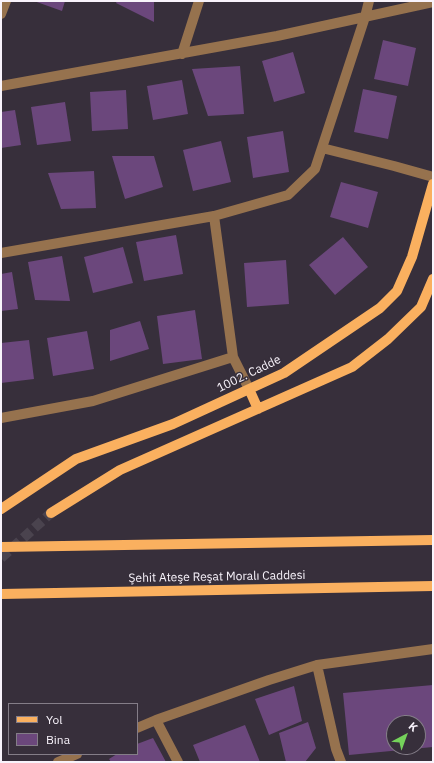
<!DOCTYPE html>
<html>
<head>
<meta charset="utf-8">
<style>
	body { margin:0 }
	#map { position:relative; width:434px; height:763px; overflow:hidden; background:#372f3b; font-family:"IBM Plex Sans",sans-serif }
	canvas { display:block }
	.frame { position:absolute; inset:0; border:2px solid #f8f3fb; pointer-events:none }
	.legend { position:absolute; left:8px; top:703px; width:130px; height:52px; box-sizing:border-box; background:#372f3b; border:1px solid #847d88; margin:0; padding:5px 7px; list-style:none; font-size:12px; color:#f8f3fb }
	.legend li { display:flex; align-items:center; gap:8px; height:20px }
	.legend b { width:20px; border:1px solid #847d88 }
	.north { position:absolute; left:386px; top:715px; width:40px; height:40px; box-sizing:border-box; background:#372f3b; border:1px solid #847d88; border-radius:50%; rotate:41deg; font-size:11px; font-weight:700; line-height:16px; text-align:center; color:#f8f3fb }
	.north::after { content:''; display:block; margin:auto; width:14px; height:18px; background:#75d25b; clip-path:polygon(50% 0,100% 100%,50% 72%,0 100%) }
</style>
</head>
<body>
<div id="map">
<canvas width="434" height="763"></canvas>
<div class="frame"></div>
<ul class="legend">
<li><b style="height:5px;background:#fab05f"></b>Yol</li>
<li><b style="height:11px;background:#6b477c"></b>Bina</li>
</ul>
<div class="north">K</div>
</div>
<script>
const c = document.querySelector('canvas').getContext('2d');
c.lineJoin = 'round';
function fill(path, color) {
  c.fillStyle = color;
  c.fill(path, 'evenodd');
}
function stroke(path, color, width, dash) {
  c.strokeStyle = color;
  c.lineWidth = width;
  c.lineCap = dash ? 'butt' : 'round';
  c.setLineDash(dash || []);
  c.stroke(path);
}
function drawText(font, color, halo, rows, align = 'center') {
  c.font = font + ' "IBM Plex Sans",sans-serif';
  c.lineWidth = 3;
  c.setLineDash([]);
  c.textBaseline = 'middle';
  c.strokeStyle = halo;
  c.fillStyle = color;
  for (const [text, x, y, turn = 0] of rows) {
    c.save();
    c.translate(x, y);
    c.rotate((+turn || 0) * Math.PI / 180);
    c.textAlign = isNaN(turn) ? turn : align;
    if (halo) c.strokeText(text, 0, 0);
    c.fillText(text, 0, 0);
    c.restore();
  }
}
const building = new Path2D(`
	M 34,1 L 65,1 L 62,11 Z
	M 117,1 L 154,1 L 154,22 L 116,3 Z
	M 383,40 L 416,48 L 408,86 L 374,79 Z
	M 293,52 L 305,93 L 274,102 L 262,61 Z
	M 240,66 L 244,114 L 208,116 L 192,69 Z
	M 182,80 L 188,114 L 153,120 L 147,86 Z
	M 363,89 L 397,96 L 388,139 L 354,132 Z
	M 126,90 L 128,129 L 92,131 L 90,92 Z
	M 65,102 L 71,141 L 37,145 L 31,107 Z
	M 15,110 L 21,145 L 1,148 L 1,112 Z
	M 283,131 L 289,172 L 253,178 L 247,137 Z
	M 221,141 L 231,182 L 193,191 L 183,150 Z
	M 112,156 L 154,156 L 163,187 L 125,199 Z
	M 94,171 L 96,208 L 61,209 L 48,173 Z
	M 341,182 L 378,192 L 368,228 L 330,217 Z
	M 176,235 L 183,274 L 144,281 L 136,242 Z
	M 343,237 L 368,267 L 335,295 L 309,265 Z
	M 123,247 L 133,283 L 93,293 L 84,257 Z
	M 62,256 L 70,301 L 35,300 L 28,262 Z
	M 286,260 L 289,304 L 247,307 L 244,263 Z
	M 12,272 L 18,309 L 1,311 L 1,274 Z
	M 195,310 L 202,359 L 163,364 L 157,316 Z
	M 140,321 L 149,349 L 110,361 L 110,330 Z
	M 87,331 L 94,369 L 53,376 L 47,338 Z
	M 29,340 L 34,379 L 1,383 L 1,343 Z
	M 433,685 L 433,747 L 349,755 L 343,693 ZM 394,723 L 418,723 L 418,747 L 394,747 Z
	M 294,686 L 302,721 L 269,735 L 255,699 Z
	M 308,722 L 316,748 L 305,762 L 286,762 L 279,733 Z
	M 245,725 L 260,762 L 200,762 L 193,745 Z
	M 153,738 L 166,762 L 111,762 L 109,759 L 117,754 L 137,754 L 137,744 Z`);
const majorTunnel = new Path2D(`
	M 1,558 L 51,513`);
const minor = new Path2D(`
	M 1,14 L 6,1
	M 182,54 L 199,1
	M 1,86 L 277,36 L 433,2
	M 322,148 L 394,166 L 433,177
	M 214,216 L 233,357 L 249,389
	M 1,253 L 214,216 L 288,195 L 315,169 L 365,17 L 369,1
	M 1,418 L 93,401 L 233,357
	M 317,665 L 336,749 L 341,762
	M 156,720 L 178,762
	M 137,728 L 156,720 L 269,680 L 317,665 L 433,649
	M 58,762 L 77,754`);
const major = new Path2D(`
	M 249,389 L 258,409
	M 1,509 L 76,459 L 173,424 L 284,373 L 380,308 L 397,291 L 412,257 L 433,184
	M 51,513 L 120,470 L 352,367 L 388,339 L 421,307 L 433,279
	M 1,547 L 433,540
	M 1,594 L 433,586`);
const streetNames = [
	["1002. Cadde",249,374,-26],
	["Şehit Ateşe Reşat Moralı Caddesi",217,577,-1]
];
fill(building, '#6b477c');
stroke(majorTunnel, '#4a434e', 10, [10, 5]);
stroke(minor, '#96724e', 10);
stroke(major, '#fab05f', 10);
drawText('12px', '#f8f3fb', '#372f3b', streetNames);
</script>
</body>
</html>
